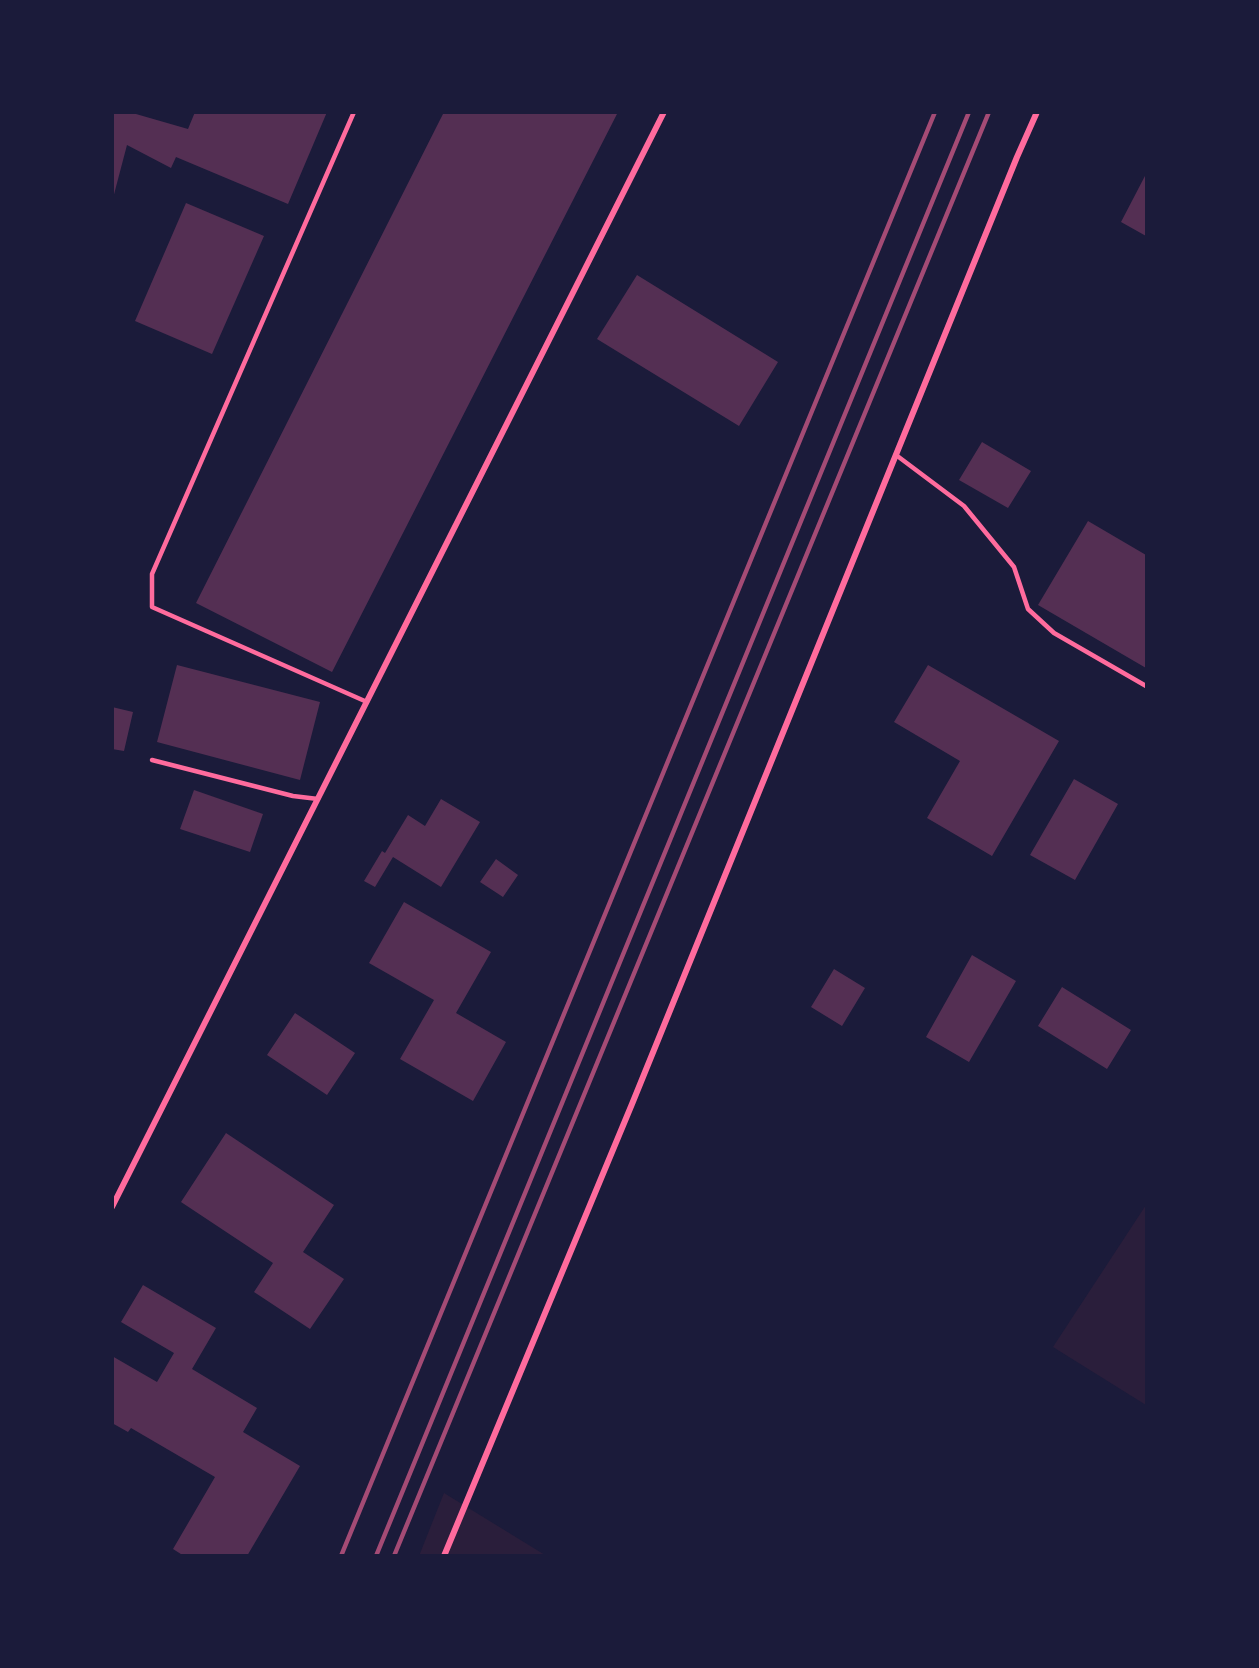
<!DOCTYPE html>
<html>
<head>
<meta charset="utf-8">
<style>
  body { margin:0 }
  #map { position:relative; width:1259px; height:1668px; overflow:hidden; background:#1b1b3a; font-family:"PT Sans",sans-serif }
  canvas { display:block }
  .frame { position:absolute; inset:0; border:114px solid #1b1b3a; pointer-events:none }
</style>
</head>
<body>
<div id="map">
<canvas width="1259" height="1668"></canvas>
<div class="frame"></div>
</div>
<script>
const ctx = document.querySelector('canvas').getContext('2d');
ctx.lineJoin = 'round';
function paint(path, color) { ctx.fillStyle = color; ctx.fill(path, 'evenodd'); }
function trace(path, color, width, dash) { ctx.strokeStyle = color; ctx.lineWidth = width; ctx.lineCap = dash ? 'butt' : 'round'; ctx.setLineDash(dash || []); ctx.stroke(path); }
const green = new Path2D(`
  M1146 1205V1405L1053 1347Z
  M444 1493 545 1555 419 1556Z`);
const building = new Path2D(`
  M112 112H129L188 129 195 112H327L288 204 176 157 171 168 127 145 112 202Z
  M444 112H618L332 672 196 603Z
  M1146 174V236L1121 222Z
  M186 203 264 236 212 354 135 321Z
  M637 275 778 362 739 426 597 339Z
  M982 442 1031 471 1008 508 959 480Z
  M1088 521 1146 555V668L1038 605Z
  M177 665 320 702 300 780 157 742Z
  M928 665 1059 741 992 856 927 818 960 761 894 722Z
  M112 707 133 712 124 751 112 749Z
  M1074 779 1118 804 1075 880 1030 855Z
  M194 790 263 814 250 852 180 829Z
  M441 799 480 822 441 887 393 857 375 887 364 881 382 851 385 853 408 815 425 826Z
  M496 859 518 875 503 897 480 882Z
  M404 902 491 952 456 1013 506 1042 473 1101 400 1059 434 1000 369 963Z
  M972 955 1016 981 969 1062 926 1037Z
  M834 969 865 988 842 1026 811 1007Z
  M1062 987 1131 1030 1107 1069 1038 1026Z
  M295 1013 355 1053 327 1095 267 1055Z
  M226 1133 334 1205 303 1252 344 1279 310 1329 254 1292 273 1263 181 1202Z
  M143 1285 216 1328 192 1369 257 1408 243 1432 300 1466 247 1556H184L173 1549 215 1477 131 1428 128 1432 112 1423V1356L157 1382 174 1353 121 1322Z`);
const service = new Path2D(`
  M354 112 152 574V607L367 702
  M896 455 964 506 1014 567 1028 609 1054 633 1146 686
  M152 760 293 796 318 799`);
const minor = new Path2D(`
  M112 1207 664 112
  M444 1556 632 1104 1017 157 1037 112`);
const rail = new Path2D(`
  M341 1556 935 112
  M376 1556 969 112
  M394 1556 989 112`);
paint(green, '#2a1e3b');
paint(building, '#542f53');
trace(service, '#ff6b9d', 4.5);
trace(minor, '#ff6b9d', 6);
trace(rail, '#a44b75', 4.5);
</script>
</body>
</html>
